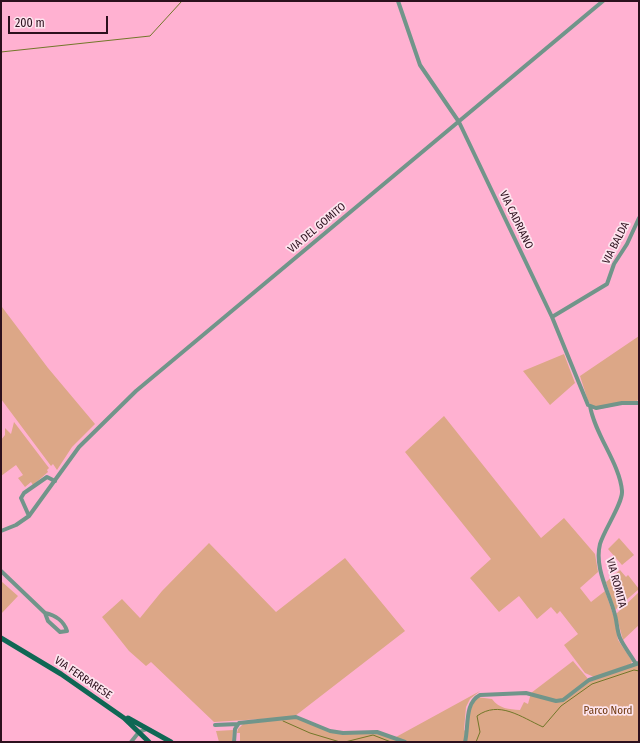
<!DOCTYPE html>
<html>
<head>
<meta charset="utf-8">
<style>
  body { margin:0 }
  #map { position:relative; width:640px; height:743px; overflow:hidden; background:#ffb1d1; font-family:"Fira Sans Condensed",sans-serif }
  canvas { display:block }
  .frame { position:absolute; inset:0; border:2px solid #2c101d; pointer-events:none }
  .scale { position:absolute; left:8px; top:16px; width:100px; height:18px; box-sizing:border-box; border:2px solid #2c101d; border-top:0; padding-left:5px; font-size:12px; line-height:14px; white-space:nowrap; color:#2c101d; -webkit-text-stroke:3px #fde4ee; paint-order:stroke }
</style>
</head>
<body>
<div id="map">
<canvas width="640" height="743"></canvas>
<div class="frame"></div>
<div class="scale">200 m</div>
</div>
<script>
const ctx = document.querySelector('canvas').getContext('2d');
ctx.lineJoin = 'round';
function paint(path, color) { ctx.fillStyle = color; ctx.fill(path, 'evenodd'); }
function trace(path, color, width, dash) { ctx.strokeStyle = color; ctx.lineWidth = width; ctx.lineCap = dash ? 'butt' : 'round'; ctx.setLineDash(dash || []); ctx.stroke(path); }
function label(font, color, halo, rows, align = 'center') {
  ctx.font = font + ' "Fira Sans Condensed",sans-serif'; ctx.lineWidth = 3.5; ctx.setLineDash([]); ctx.textBaseline = 'middle'; ctx.strokeStyle = halo; ctx.fillStyle = color; for (const [text, x, y, turn = 0] of rows) {
    ctx.save(); ctx.translate(x, y); ctx.rotate((+turn || 0) * Math.PI / 180); ctx.textAlign = isNaN(turn) ? turn : align; if (halo) ctx.strokeText(text, 0, 0); ctx.fillText(text, 0, 0); ctx.restore();
  }
}
const green = new Path2D(`
  M2 307 48 368 95 424 72 447 57 470 53 464 51 466 1 399Z
  M639 336V398L637 401 595 410 588 401 580 376Z
  M564 354 575 383 550 405 523 371Z
  M444 416 541 538 564 518 595 554 598 572 580 588 591 602 605 591 614 617 618 640 632 661 631 664 594 677 585 673 564 645 578 634 560 611 557 614 551 607 537 619 519 596 499 612 470 578 491 559 405 452Z
  M14 422 49 468 47 470 48 472 33 485 31 482 25 487 18 478 23 475 16 465 1 476V440L5 435V428L11 434Z
  M619 538 634 555 622 565 608 549Z
  M209 543 276 612 345 558 405 631 295 716 330 731 366 732 396 737 480 691 470 699 466 707 464 730 467 732 469 708 476 697 492 699C499 709 509 709 520 710L524 702 528 704 531 693 573 661 589 680 639 663V742H240V733H237L238 729 243 724 277 718 214 722 151 662 146 666 129 651 102 617 122 599 140 618 162 591Z
  M620 570 626 577 628 575 639 589 615 610 606 582Z
  M1 581 18 596 1 614Z
  M639 592V625L623 640 616 614Z
  M233 730 232 742H219L216 731Z`);
const stream = new Path2D(`
  M1 52 150 36 182 1
  M283 721 310 733 340 742
  M345 742 373 735 391 742
  M476 742 480 732 477 716C499 700 521 717 543 727L561 706 592 684 634 670 639 671`);
const minor = new Path2D(`
  M398 1 420 65 459 122 552 317 588 405 596 408 622 403H639
  M552 317 607 284 614 264 627 244 639 218
  M590 406C595 435 620 464 622 491 623 503 604 530 600 544 594 568 609 592 615 615 617 622 617 631 620 638 624 647 631 655 636 664
  M29 516 21 498 24 493 47 477 55 481
  M1 531 16 525 29 516 79 447 136 391 603 1
  M1 571 45 613 48 621 60 632 67 631C64 621 55 615 45 613
  M215 725 238 724
  M131 742 139 732 147 729
  M234 742 235 729 239 723 296 717 330 731 343 733 377 732 405 742
  M465 742C469 727 464 703 480 695L526 693 556 701 563 700 589 680 639 663`);
const major = new Path2D(`
  M1 638 61 674 124 718 149 742
  M128 718 171 742`);
const streetNames = [
  ["VIA CADRIANO",516,220,64],
  ["VIA DEL GOMITO",317,228,-40],
  ["VIA BALDA",616,243,-63],
  ["VIA ROMITA",616,583,75],
  ["VIA FERRARESE",83,678,34]
];
const parkNames = [
  ["Parco Nord",608,711]
];
paint(green, '#dca787');
trace(stream, '#727729', 1);
trace(minor, '#71958a', 4);
trace(major, '#0f6754', 5);
label('11px', '#2c101d', '#fde4ee', streetNames);
label('11px', '#6f380d', '#fde4ee', parkNames);
</script>
</body>
</html>
